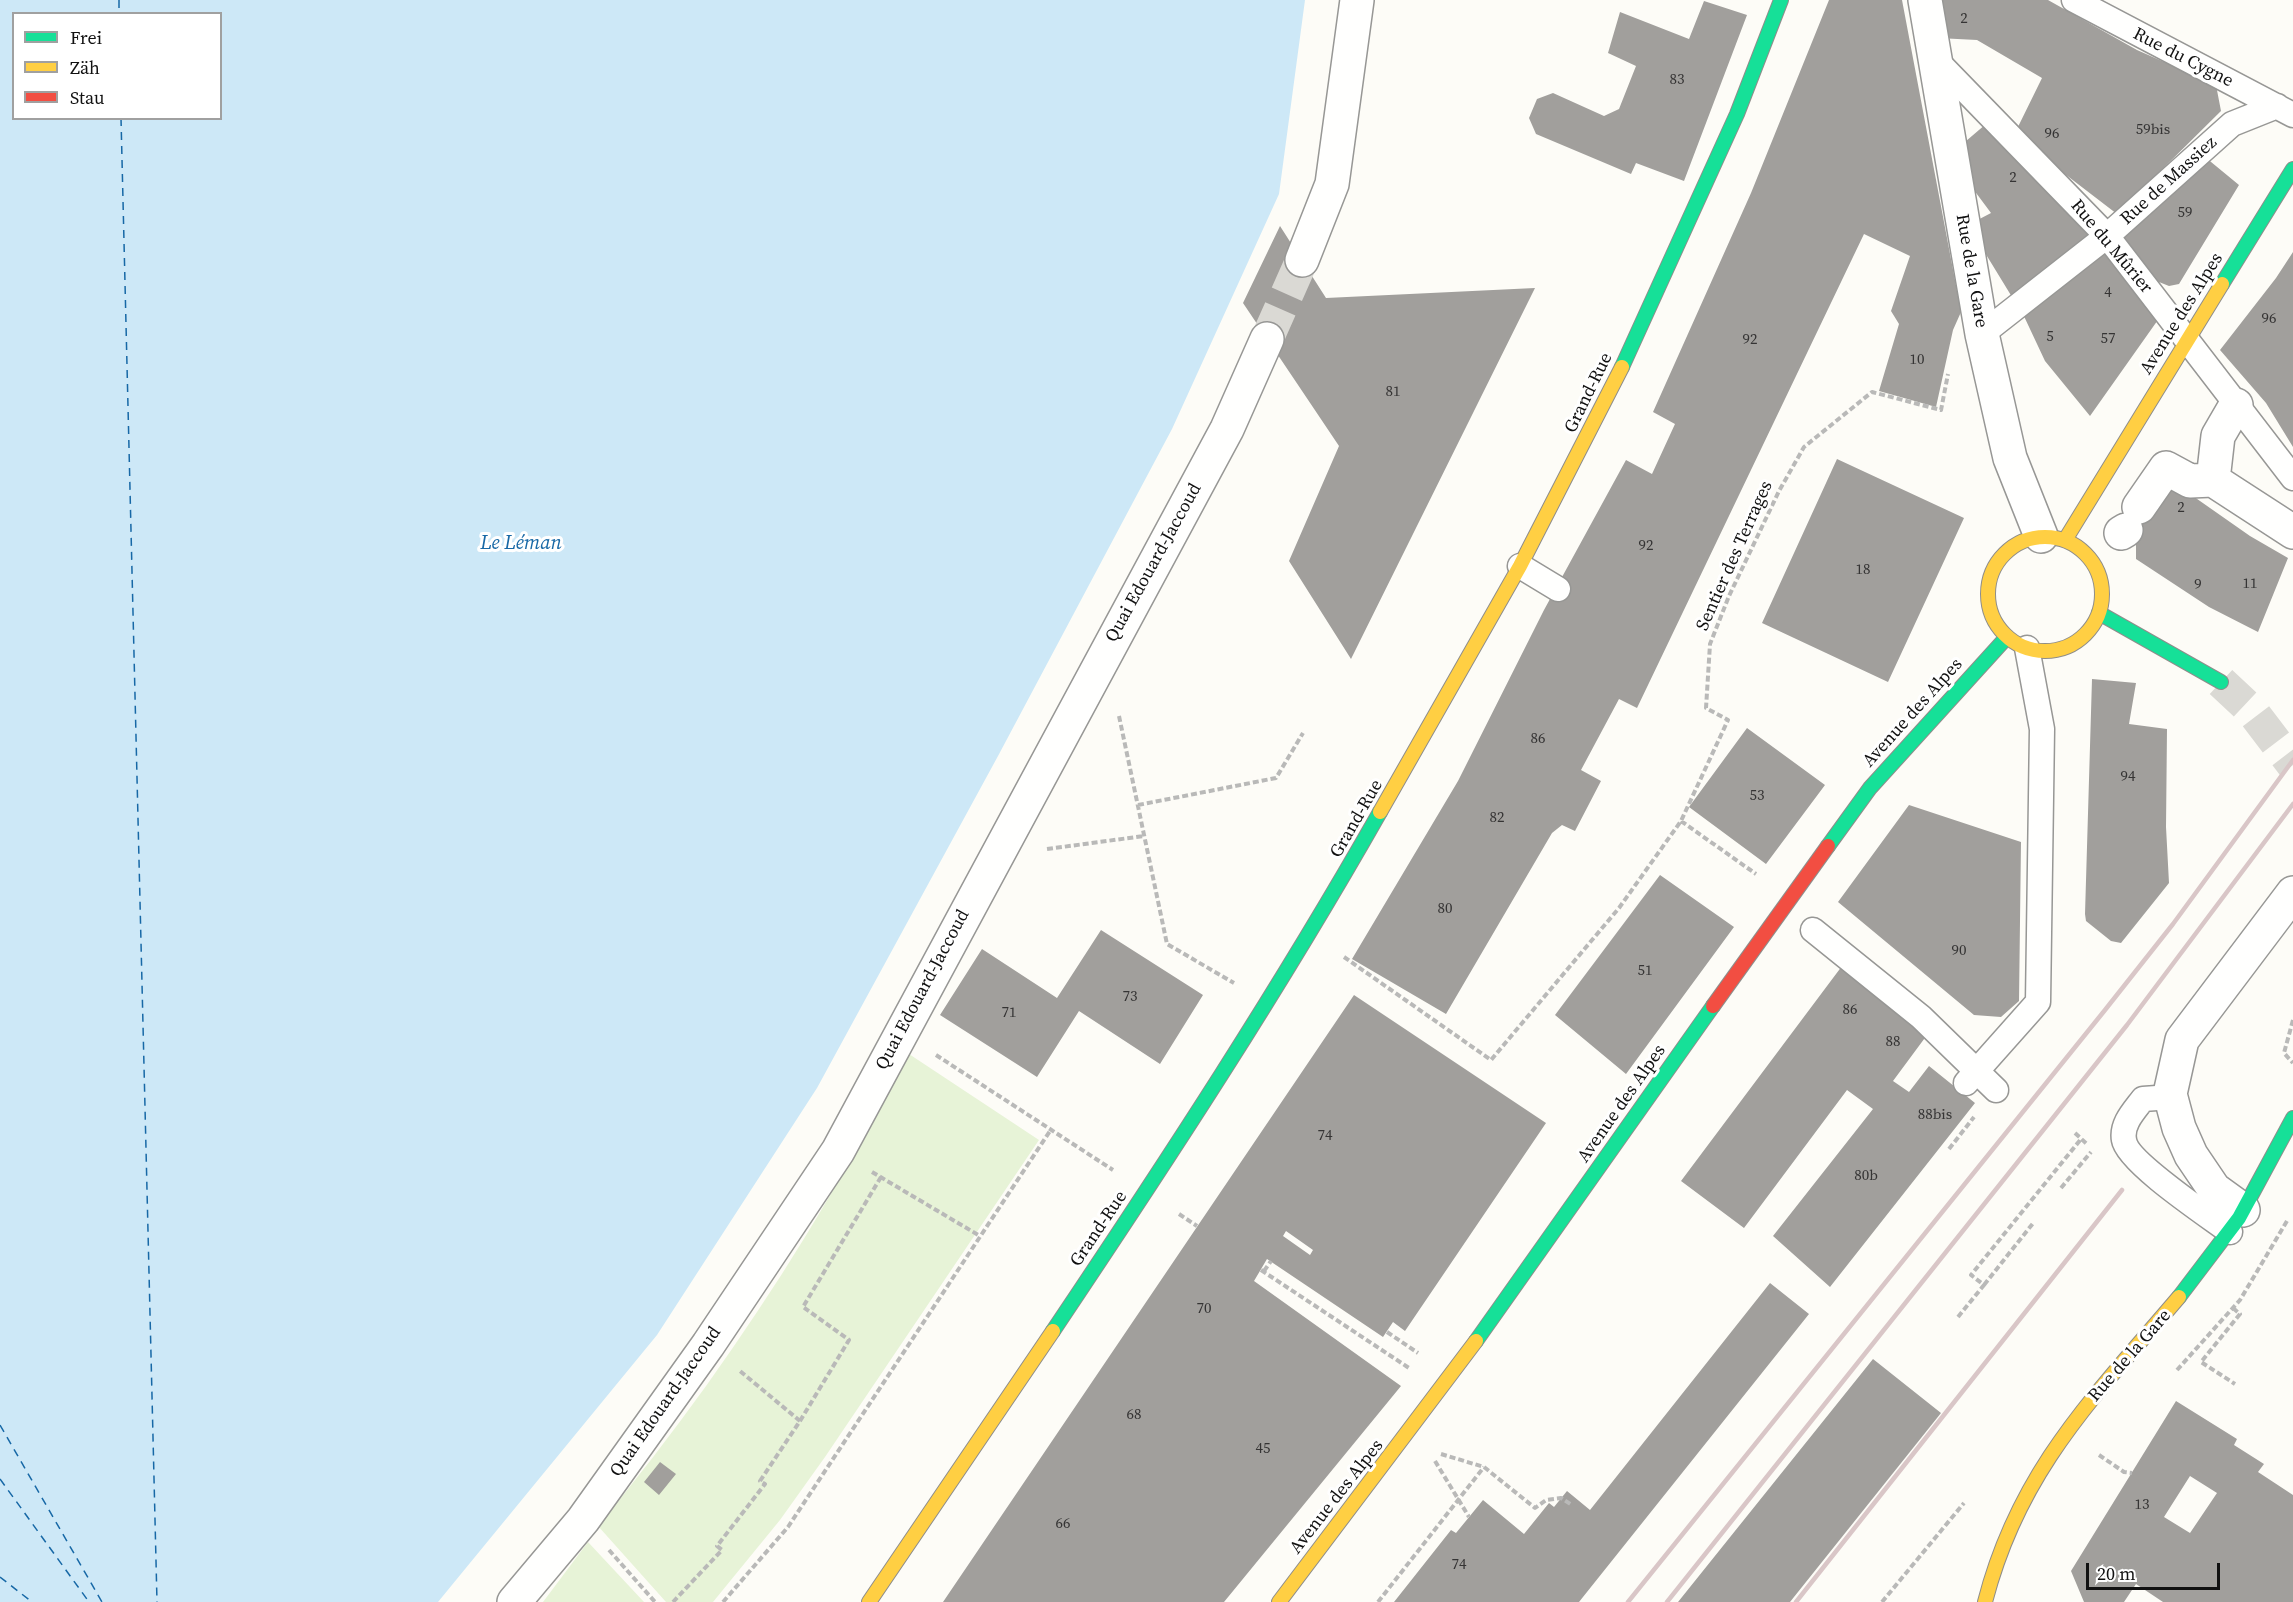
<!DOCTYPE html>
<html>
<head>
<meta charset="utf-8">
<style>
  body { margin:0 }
  #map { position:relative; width:2293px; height:1602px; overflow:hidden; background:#fdfcf7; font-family:"Source Serif 4",serif }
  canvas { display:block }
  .legend { position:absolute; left:12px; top:12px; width:210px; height:108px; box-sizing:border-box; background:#fff; border:2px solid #a0a0a0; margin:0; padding:8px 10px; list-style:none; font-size:18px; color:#111 }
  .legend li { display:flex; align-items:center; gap:12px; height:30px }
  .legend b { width:30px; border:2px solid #a0a0a0 }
  .scale { position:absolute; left:2086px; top:1563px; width:134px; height:27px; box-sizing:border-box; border:3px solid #111; border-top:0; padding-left:8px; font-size:18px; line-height:21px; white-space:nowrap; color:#111; -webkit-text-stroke:4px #fff; paint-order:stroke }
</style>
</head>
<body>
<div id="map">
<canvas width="2293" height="1602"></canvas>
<ul class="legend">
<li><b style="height:8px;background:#16e098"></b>Frei</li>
<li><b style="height:8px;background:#ffcf43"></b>Zäh</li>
<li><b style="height:8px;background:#f24e42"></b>Stau</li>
</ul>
<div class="scale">20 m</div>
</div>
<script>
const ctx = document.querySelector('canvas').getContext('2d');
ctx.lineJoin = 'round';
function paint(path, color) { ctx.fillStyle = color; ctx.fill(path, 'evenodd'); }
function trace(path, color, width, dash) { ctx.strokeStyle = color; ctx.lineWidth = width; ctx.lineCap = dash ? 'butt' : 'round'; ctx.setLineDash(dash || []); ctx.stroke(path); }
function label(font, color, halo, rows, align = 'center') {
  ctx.font = font + ' "Source Serif 4",serif'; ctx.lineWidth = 6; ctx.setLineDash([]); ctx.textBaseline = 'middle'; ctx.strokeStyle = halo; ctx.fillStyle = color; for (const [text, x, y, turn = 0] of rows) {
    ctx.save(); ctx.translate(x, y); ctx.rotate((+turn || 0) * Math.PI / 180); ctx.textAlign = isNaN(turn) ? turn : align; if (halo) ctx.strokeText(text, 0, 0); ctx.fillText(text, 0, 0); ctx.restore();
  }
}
const green = new Path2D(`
  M909 1054 1039 1140 825 1457 780 1520 713 1602H666L598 1526C674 1434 743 1338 805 1237 842 1177 875 1115 909 1054Z
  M588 1542 644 1602H543Z`);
const water = new Path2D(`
  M0 0H1305L1279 194 1172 429 998 756 817 1088 657 1335 438 1602H0ZM14 14H220V118H14Z`);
const ferry = new Path2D(`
  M119 0V14
  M121 118 157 1602
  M0 1425 102 1602
  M0 1479 89 1602
  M0 1577 32 1602`);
const building = new Path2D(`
  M1829 0H1902L1961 312 1953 330 1936 407 1879 391 1899 324 1891 311 1910 256 1864 234 1637 708 1619 699 1581 770 1601 781 1575 831 1562 825 1552 833 1446 1014 1352 959 1458 781 1544 610 1626 460 1652 474 1675 424 1653 412 1751 193Z
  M1938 0H2048L2137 50 2216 85 2221 111 2117 214 2014 135 2042 78 1977 40 1938 38Z
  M1704 1 1747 15 1684 181 1636 163 1631 174 1536 134 1529 118 1537 99 1553 93 1604 116 1619 109 1636 66 1608 53 1620 12 1689 39Z
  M1986 124 2098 234 2012 297 1968 225 1991 213 1959 170 1952 153Z
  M2205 157 2239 185 2179 284 2169 286 2159 282 2120 241Z
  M1280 226 1326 298 1535 288 1351 659 1289 561 1339 446 1243 303Z
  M2293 252V447L2266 403 2220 350 2276 278Z
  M2105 253 2160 317 2090 416 2045 361 2022 312Z
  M1837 459 1964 518 1888 682 1762 623Z
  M2170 480 2250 536 2288 558 2258 632 2209 607 2136 559V535Z
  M2092 679 2136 683 2129 724 2167 729 2166 827 2169 883 2121 943 2111 941 2086 921 2085 914Z
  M1747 728 1825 785 1766 864 1689 807Z
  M1909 805 2021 842 2019 1001 2001 1017 1974 1015 1838 902Z
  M1660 875 1734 927 1626 1074 1555 1015Z
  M1101 930 1203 995 1160 1064 1079 1011 1037 1077 940 1015 982 949 1057 998Z
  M1842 966 1930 1031 1893 1081 1909 1092 1929 1066 1975 1103 1830 1287 1773 1236 1873 1109 1847 1090 1744 1228 1681 1181Z
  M1354 995 1546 1123 1405 1331 1393 1322 1383 1337 1267 1259 1254 1281 1401 1386 1224 1602H943ZM1286 1231 1313 1250 1310 1255 1283 1236Z
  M1770 1283 1809 1314 1579 1602H1394L1451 1530 1456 1533 1483 1500 1524 1534 1549 1503 1554 1507 1567 1491 1590 1510Z
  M1873 1359 1941 1413 1790 1602H1678Z
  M2176 1401 2237 1439 2234 1445 2264 1464 2258 1472 2293 1495V1602H2163L2136 1584 2124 1602H2084L2071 1571ZM2190 1476 2217 1493 2190 1533 2164 1517Z
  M660 1462 676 1474 659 1495 644 1482Z`);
const streetTunnel = new Path2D(`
  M1267 339 1302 260`);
const secondaryTunnel = new Path2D(`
  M2221 682 2252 711 2293 765`);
const path = new Path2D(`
  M1119 716 1167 944 1234 983
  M1138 805 1276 778 1303 733
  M1681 821 1756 874
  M1047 849 1144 836
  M1344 957 1491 1060 1619 908 1681 821 1728 720 1706 708 1710 644 1729 596 1779 491 1804 447 1872 392 1941 410 1948 374
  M2293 1020 2284 1053 2293 1063
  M936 1055 1113 1170
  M2075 1133 2088 1145
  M1949 1149 1974 1117
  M872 1172 980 1236
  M2061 1188 2091 1152
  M1179 1214 1197 1226
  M1261 1270 1409 1368
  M1264 1271 1271 1261
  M1984 1285 2034 1222
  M2233 1308 2240 1314 2201 1362 2235 1384
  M1958 1317 1984 1285 1971 1275 2081 1139
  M1387 1332 1418 1353
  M2177 1370 2240 1300 2287 1221
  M800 1421 849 1340 803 1307 881 1177
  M1441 1454 1484 1467 1535 1508 1546 1500 1561 1498 1572 1505
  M2099 1455 2124 1472 2132 1473
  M1435 1461 1469 1517
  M609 1550 655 1602
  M673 1602 722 1550 717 1546 765 1484 760 1481 800 1421 740 1371
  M723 1602 788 1527 1052 1128
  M1378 1602 1484 1467
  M1882 1602 1964 1503`);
const lane = new Path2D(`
  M2074 0 2293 115
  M1935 59 2107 236 2293 478
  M1982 334 2107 236 2232 124 2277 106
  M1520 566 1558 589
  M1813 930 1921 1017 1996 1090
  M1966 1083 2038 1002 2042 729 2027 648
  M2171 1097 2143 1099C2134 1111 2121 1124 2124 1140 2127 1162 2210 1217 2230 1232`);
const street = new Path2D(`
  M1925 0 1982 334 2010 458 2041 536
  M1302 260 1332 184 1357 0
  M2236 405 2218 436 2213 480 2293 532
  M2139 507 2166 468 2190 481 2213 480
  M2121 533 2126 530
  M2243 1210 2214 1189 2191 1155 2179 1128 2170 1094 2182 1040 2293 893
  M514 1602 583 1520 708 1345 838 1151 1227 429 1267 339`);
const fast = new Path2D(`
  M2222 284 2293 169
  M1622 367 1737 114 1781 0
  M2099 613 2221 682
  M1828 846 1870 788 2007 637
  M2179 1297 2239 1218 2293 1118
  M1053 1331C1167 1161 1279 990 1380 812
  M1476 1341 1713 1006`);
const slow = new Path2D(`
  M1988 594a57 57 0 1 1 114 0a57 57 0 1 1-114 0Z
  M2065 540 2222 284
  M1380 812 1520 566 1622 367
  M869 1602 1053 1331
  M1279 1602 1476 1341
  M1985 1602C2019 1470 2094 1397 2179 1297`);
const jam = new Path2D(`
  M1713 1006 1828 846`);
const rail = new Path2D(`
  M1628 1602 2105 1010 2173 924 2293 760
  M1667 1602 2127 1025 2293 804
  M1796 1602 2122 1190`);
const numberNames = [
  ["2",1964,19],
  ["83",1677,80],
  ["59bis",2153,130],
  ["96",2052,134],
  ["2",2013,178],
  ["59",2185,213],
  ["4",2108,293],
  ["96",2269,319],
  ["5",2050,337],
  ["57",2108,339],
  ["92",1750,340],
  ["10",1917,360],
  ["81",1393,392],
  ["2",2181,508],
  ["92",1646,546],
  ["18",1863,570],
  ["11",2250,584],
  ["9",2198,585],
  ["86",1538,739],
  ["94",2128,777],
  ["53",1757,796],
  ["82",1497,818],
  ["80",1445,909],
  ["90",1959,951],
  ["51",1645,971],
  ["73",1130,997],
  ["86",1850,1010],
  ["71",1009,1013],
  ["88",1893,1042],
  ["88bis",1935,1115],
  ["74",1325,1136],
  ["80b",1866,1176],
  ["70",1204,1309],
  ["68",1134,1415],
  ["45",1263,1449],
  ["13",2142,1505],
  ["66",1063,1524],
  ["74",1459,1565]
];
const streetNames = [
  ["Rue du Cygne",2183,58,27],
  ["Rue de Massiez",2169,181,-42],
  ["Rue du Mûrier",2111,247,50],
  ["Rue de la Gare",1971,271,80],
  ["Avenue des Alpes",2182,314,-58],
  ["Grand-Rue",1589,393,-64],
  ["Sentier des Terrages",1735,556,-66],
  ["Quai Edouard-Jaccoud",1154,563,-61],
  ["Avenue des Alpes",1913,713,-48],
  ["Grand-Rue",1357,819,-60],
  ["Quai Edouard-Jaccoud",923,990,-62],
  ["Avenue des Alpes",1622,1104,-55],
  ["Grand-Rue",1099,1229,-56],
  ["Rue de la Gare",2130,1356,-49],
  ["Quai Edouard-Jaccoud",666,1402,-55],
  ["Avenue des Alpes",1337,1497,-52]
];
const waterNames = [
  ["Le Léman",521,544]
];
paint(green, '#e7f3d7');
paint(water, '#cde8f7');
trace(ferry, '#1768a6', 1.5, [8, 6]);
paint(building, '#a19f9c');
trace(streetTunnel, '#dad9d4', 33, [33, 16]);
trace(secondaryTunnel, '#dad9d4', 33, [33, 16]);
trace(lane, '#979795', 27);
trace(street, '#979795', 36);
trace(fast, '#8e8d8b', 16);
trace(slow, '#8e8d8b', 16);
trace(jam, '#8e8d8b', 16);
trace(path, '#b9b9b8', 4, [6, 3]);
trace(lane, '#fffffe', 24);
trace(street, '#fffffe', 33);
trace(fast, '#16e098', 14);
trace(slow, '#ffcf43', 14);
trace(jam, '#f24e42', 14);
trace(rail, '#d9c6c7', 4.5);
label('15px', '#353434', null, numberNames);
label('18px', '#111', '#fff', streetNames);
label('italic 20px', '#1768a6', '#fff', waterNames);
</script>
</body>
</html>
